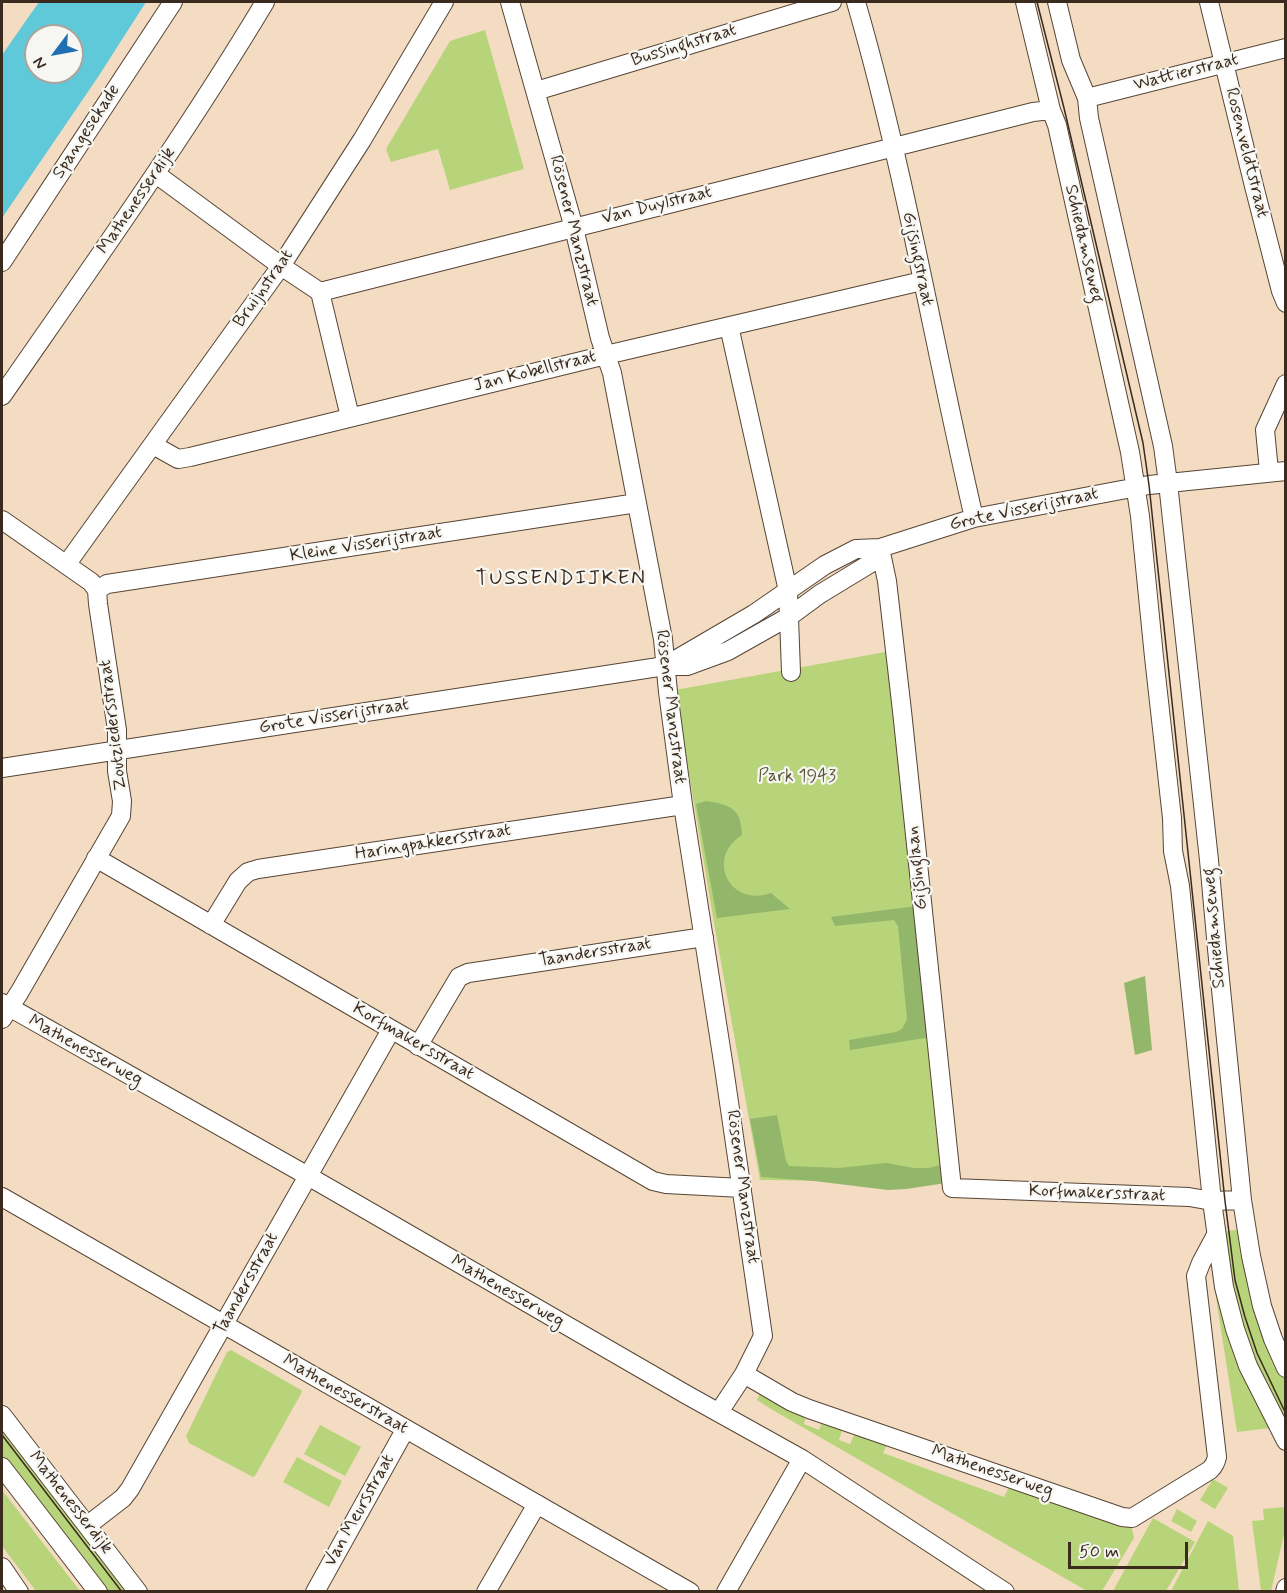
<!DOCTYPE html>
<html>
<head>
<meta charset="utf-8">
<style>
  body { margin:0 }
  #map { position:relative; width:1287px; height:1593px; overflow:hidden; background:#f3dcc1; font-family:Mynerve,sans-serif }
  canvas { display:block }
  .frame { position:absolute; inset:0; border:3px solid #3b2a1e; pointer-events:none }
  .north { position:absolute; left:24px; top:24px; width:60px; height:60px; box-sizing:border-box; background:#f6f6f2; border:2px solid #aba49d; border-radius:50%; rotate:238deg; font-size:16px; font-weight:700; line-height:24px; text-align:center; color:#3b2a1e }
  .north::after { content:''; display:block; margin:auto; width:21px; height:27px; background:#1f6fb2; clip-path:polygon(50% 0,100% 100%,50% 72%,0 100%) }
  .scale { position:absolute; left:1068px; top:1542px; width:120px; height:27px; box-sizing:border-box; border:3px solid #3b2a1e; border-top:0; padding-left:8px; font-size:18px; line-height:21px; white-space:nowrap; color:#3b2a1e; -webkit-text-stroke:4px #f6f6f2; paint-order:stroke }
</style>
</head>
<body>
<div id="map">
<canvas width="1287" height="1593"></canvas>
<div class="frame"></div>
<div class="north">N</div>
<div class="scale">50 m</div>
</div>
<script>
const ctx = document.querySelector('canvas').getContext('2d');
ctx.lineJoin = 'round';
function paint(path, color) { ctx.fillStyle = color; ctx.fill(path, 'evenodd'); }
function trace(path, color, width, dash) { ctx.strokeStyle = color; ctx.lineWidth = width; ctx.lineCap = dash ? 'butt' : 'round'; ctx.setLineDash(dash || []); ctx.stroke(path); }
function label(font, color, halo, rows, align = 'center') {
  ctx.font = font + ' Mynerve,sans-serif'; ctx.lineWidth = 4.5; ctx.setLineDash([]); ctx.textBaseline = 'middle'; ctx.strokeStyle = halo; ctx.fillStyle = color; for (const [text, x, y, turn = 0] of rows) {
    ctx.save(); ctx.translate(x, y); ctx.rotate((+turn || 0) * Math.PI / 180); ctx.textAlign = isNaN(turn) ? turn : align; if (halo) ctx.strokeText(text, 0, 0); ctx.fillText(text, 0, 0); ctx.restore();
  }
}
const green = new Path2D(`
  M485 30 524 169 450 190 438 149 391 162 386 149 450 41Z
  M891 651 949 1182 760 1180 714 923 675 690Z
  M1243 1229 1280 1370 1285 1381V1427L1245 1342 1220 1232Z
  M1210 1259 1214 1261 1270 1428 1237 1432Z
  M231 1350 301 1390 302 1392 255 1476 253 1477 189 1443 186 1436 227 1352Z
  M761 1391 806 1413 804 1424 819 1430 823 1419 843 1427 839 1440 850 1444 856 1430 888 1442 883 1453 1004 1497 1010 1485 1131 1524 1134 1538 1102 1591H1087L771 1409 757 1400Z
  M2 1424 131 1591H104L2 1459Z
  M320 1425 361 1447 345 1476 304 1454Z
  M297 1457 342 1481 329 1507 283 1482Z
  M1213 1479 1228 1488 1215 1509 1200 1500Z
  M2 1490 80 1591H36L2 1546Z
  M1285 1507V1530L1271 1591H1261L1252 1521 1264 1520 1263 1509Z
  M1177 1509 1197 1521 1191 1532 1171 1521Z
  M1153 1518 1195 1542 1166 1591H1113Z
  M1208 1521 1233 1536 1239 1591H1171Z`);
const forest = new Path2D(`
  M706 801C731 805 741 808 742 835 705 858 730 908 771 893L790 909 717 918 696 804Z
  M917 906 931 1037 850 1050 849 1040 896 1032 902 1029 907 1019 898 926 894 920 835 926 831 917Z
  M1145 976 1152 1050 1135 1055 1124 983Z
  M777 1115 786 1161 789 1166 839 1168 886 1163 914 1168H928L944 1164 946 1183 906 1189 888 1190 814 1181 761 1177 750 1119Z`);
const water = new Path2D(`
  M39 2H146L98 77 2 218V55ZM36 36H72V72H36Z`);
const minor = new Path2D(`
  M510 2 574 228 600 338 612 373 663 639 668 692 683 805 724 1068 763 1336 744 1374 719 1412
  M856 2C905 171 934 346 974 518
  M1025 2 1051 110 1057 125 1130 452 1140 516 1154 657 1172 818 1173 851 1180 886 1212 1201 1224 1287 1235 1329 1248 1366 1286 1441
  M1057 2 1071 60 1087 98 1089 118 1163 446 1168 483 1209 860 1217 949 1242 1200 1251 1256 1262 1306 1273 1339 1286 1368
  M1209 2 1254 186 1281 291 1286 303
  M536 91 832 2
  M1087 98 1286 48
  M156 174 281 266 320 292 1033 112 1051 110
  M2 262 173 2
  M320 292 350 417
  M729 326 788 591 791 672
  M2 396C92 266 184 137 265 2
  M153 445 178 459 190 457 606 355 922 281
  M1269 471 1265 430 1286 384
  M2 520 91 582 97 590 98 604 117 730V771L122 801 121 816 19 993 2 1019
  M880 548 887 581 902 711 952 1188 1189 1197 1212 1201 1242 1200
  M880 548 871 563 820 594 790 616 728 651 687 666H665L754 614 825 565 856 549 880 548 974 518 1116 491 1149 485 1286 471
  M66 565 281 266 362 140 444 2
  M97 590 107 584 637 503
  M2 768 665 666
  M96 858 653 1181 666 1184 742 1188
  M211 925 238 881 248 872 258 869 683 805
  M2 1003 308 1176 687 1395 802 1459 1005 1592
  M418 1046 459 977 468 973 704 937
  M2 1197 690 1592
  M744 1374 792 1402 809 1409 1122 1517 1132 1518 1210 1470C1214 1466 1216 1462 1217 1457L1196 1276 1201 1263 1216 1235
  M2 1415 138 1592
  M2 1467 98 1592
  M88 1525 123 1498 130 1489 391 1030
  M2 1567 19 1592
  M315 1592 405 1430
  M486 1592 537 1504
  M726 1592 802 1459
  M1285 1592 1286 1588`);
const tram = new Path2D(`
  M1037 2 1064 108 1143 443 1149 485 1225 1201 1235 1280 1245 1317 1257 1353 1286 1414
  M2 1435 122 1592`);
const streetNames = [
  ["Bussinghstraat",684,46,-17],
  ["Wattierstraat",1186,73,-14],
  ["Spangesekade",87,132,-57],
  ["Rosenveldtstraat",1246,153,76],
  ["Mathenesserdijk",137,201,-56],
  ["Van Duylstraat",657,206,-14],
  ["Rösener Manzstraat",573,231,76],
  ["Schiedamseweg",1083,244,77],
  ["Gijsingstraat",917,259,78],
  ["Bruijnstraat",264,289,-55],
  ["Jan Kobellstraat",535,372,-14],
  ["Grote Visserijstraat",1024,510,-12],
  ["Kleine Visserijstraat",366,545,-9],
  ["Rösener Manzstraat",670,707,83],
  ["Grote Visserijstraat",334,717,-9],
  ["Zoutziedersstraat",114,725,-97],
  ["Haringpakkersstraat",433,843,-9],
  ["Gijsinglaan",918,868,-96],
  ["Schiedamseweg",1215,928,-95],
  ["Taandersstraat",595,953,-9],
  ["Korfmakersstraat",413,1042,30],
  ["Mathenesserweg",85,1051,29],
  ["Rösener Manzstraat",742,1187,82],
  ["Korfmakersstraat",1097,1194,2],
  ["Taandersstraat",247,1284,-61],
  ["Mathenesserweg",507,1292,30],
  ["Mathenesserstraat",345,1395,30],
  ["Mathenesserweg",992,1472,19],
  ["Mathenesserdijk",70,1503,52],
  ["Van Meursstraat",360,1511,-61]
];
const parkNames = [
  ["Park 1943",797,777]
];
const quarterNames = [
  ["TUSSENDIJKEN",561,580]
];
paint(green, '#b8d47a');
paint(forest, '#92b66a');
paint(water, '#5fc9d9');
trace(minor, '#574536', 20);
trace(minor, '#fff', 18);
trace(tram, '#3b2a1e', 1.5);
label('18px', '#3b2a1e', '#f6f6f2', streetNames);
label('18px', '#5a5435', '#f6f6f2', parkNames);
ctx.letterSpacing = '1.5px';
label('21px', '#3b2a1e', '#f6f6f2', quarterNames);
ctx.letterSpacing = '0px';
</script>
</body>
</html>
